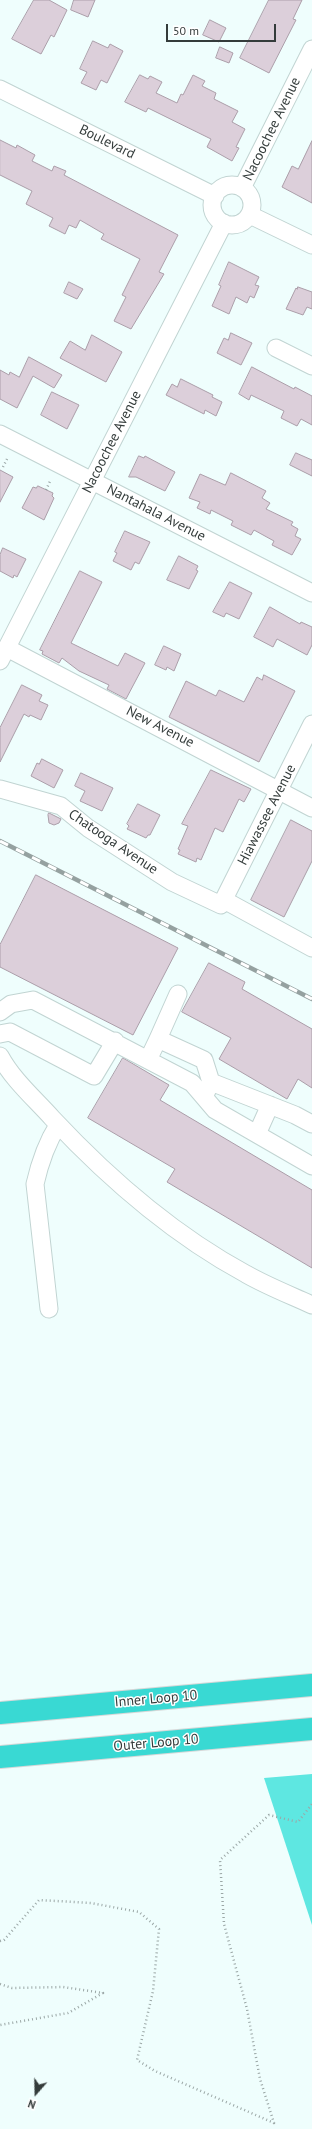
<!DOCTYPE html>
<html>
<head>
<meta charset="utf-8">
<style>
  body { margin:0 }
  #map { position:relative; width:312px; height:2129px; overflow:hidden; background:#effefd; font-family:"PT Sans",sans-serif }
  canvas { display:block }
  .north { position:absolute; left:16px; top:2073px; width:40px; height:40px; -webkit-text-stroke:3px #fff; paint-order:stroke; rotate:200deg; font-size:11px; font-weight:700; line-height:16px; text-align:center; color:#343c3b }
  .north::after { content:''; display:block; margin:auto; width:14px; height:18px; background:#343c3b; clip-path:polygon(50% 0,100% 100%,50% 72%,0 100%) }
  .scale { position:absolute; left:166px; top:24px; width:110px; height:18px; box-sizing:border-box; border:2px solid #343c3b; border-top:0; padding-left:5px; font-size:12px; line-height:14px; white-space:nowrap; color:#343c3b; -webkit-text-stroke:3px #fff; paint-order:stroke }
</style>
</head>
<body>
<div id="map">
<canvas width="312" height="2129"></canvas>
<div class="north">N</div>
<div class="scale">50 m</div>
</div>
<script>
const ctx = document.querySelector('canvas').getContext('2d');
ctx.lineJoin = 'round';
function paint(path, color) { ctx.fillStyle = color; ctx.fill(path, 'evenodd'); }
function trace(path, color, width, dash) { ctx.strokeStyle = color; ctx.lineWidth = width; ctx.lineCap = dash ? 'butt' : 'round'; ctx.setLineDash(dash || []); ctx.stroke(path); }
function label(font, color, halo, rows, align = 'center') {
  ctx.font = font + ' "PT Sans",sans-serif'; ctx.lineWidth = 3; ctx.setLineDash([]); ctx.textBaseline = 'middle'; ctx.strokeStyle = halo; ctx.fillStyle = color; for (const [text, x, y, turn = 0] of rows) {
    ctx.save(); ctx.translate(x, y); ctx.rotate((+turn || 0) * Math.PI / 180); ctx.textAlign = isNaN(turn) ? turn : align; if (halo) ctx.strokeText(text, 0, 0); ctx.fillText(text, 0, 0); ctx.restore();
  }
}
const green = new Path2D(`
  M312 1774V1925L264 1778Z`);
const building = new Path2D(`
  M34 0H49L67 10 54 37 51 35 41 54 12 39Z
  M74 0H95L88 17 71 10Z
  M269 0H302L293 19 296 20 269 73 240 58Z
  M210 20 226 28 219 42 203 35Z
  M93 41 108 48 110 44 123 51 107 83 101 80 96 90 81 83 87 72 80 69Z
  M220 47 233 53 229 63 216 58Z
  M140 75 148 79 150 76 162 82 156 93 177 103 181 94 183 95 193 75 205 81 202 86 216 93 214 99 238 111 232 122 245 129 236 147 239 148 232 161 207 147 211 139 148 108 146 112 125 102Z
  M0 140 16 148 17 145 35 155 32 161 52 171 54 166 66 171 64 175 178 235 159 272 164 274 131 329 114 321 126 297 122 295 140 259 101 239 104 234 80 220 76 228 69 225 65 234 49 226 53 218 26 204 32 191 0 175Z
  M312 141V203L282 187 292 166 298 169Z
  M229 262 259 277 255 285 259 286 254 298 250 296 247 303 236 297 229 314 212 306 221 286 219 285Z
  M69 282 83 289 77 299 64 293Z
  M298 287 312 292V309L307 307 303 315 286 309 296 288 297 289Z
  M231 333 252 343 241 365 217 353 224 338 228 340Z
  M92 335 122 352 106 382 60 358 70 341 85 350Z
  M29 357 62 375 54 388 33 376 17 408 0 399V370L9 375 10 372 19 377Z
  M252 367 294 389 295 387 312 396V425L301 419 297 426 281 418 284 411 251 395 249 400 239 394Z
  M181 379 213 395 212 397 222 402 216 416 205 410 204 414 166 395 172 384 177 387Z
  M52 392 79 405 67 429 41 415Z
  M296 453 312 460V476L290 465Z
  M139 456 144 458 145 456 175 472 165 491 136 477H129Z
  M0 470 13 477 0 502Z
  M231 473 266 491 262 498 270 503 266 509 293 522 291 525 298 529 295 536 301 539 292 555 272 545 274 541 254 530 251 535 231 525 233 521 211 510 210 514 197 508 200 502 189 498 200 474 225 485Z
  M38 486 53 493 52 496 54 498 44 520 22 508 33 487 36 488Z
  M125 531 150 542 139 564 135 562 131 570 113 561 117 553 115 552Z
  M3 548 26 559 17 577 14 575 13 578 0 571V555Z
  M179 556 198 566 196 570 198 571 189 589 167 580Z
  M80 571 102 582 71 643 118 666 125 653 145 663 126 699 107 689 109 685 79 671 62 658 59 663 42 654 43 651 40 650Z
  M230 582 252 593 239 619 226 613 224 617 213 612Z
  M270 607 300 624 301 622 312 627V645L307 655 277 639 273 647 254 637Z
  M164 646 181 654 174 671 167 667 166 670 155 665Z
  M264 675 295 691 259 762 169 717 186 681 216 696 219 690 244 702 257 677 262 680Z
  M22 685 42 695 39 701 48 705 41 720 30 715 29 717 24 714 0 762V728Z
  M42 759 63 770 54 788 31 776 37 763 39 764Z
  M211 770 251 789 244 802 239 799 223 832 215 828 201 860 197 858 196 862 178 854 180 850 178 849 188 826 182 824Z
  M81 773 113 788 102 811 80 801 85 791 75 786Z
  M138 804 160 815 150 835H148L146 838 127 829 129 826 127 824Z
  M49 813 61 819 59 823 54 825 49 823 48 815Z
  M291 820 312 831V861L284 917 251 900Z
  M36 875 178 948 133 1035 0 967V945Z
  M209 963 245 982 242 989 312 1029V1088L298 1079 287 1099 219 1059 231 1038 182 1012Z
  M123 1058 169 1085 160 1100 312 1190V1268L167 1182 175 1169 88 1118Z`);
const path = new Path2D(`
  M3 467 8 457
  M46 490 51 479
  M0 1941 4 1940 39 1900 91 1903 139 1912 159 1929 153 1991 137 2060 155 2071 274 2123 260 2079 247 2009 224 1924 220 1860 269 1815 298 1822 312 1804
  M0 1984 12 1988 63 1987 103 1993 68 2013 0 2025`);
const minor = new Path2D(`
  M0 89 215 196
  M212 205a20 20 0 1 1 40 0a20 20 0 1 1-40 0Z
  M242 188 312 49
  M250 215 312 245
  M276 348 312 366
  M0 434 312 593
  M7 648 312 808
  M0 661 224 223
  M0 789 61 806 88 828 172 882 221 905 312 724
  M224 900 312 948
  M0 1012 11 1004 33 1000 192 1083 215 1110 312 1166
  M0 1034 10 1032 94 1076 115 1041
  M158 1039 178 994
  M0 1056C13 1080 34 1098 52 1118 109 1179 172 1234 246 1274 267 1286 290 1295 312 1305
  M148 1060 158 1039 204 1060 211 1082
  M204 1097 211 1082 295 1115 312 1124
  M257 1134 270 1105
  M49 1309 35 1184C40 1162 46 1144 58 1125`);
const highway = new Path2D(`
  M0 1713 312 1685
  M0 1757 312 1729`);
const rail = new Path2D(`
  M0 841 312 999`);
const streetNames = [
  ["Nacoochee Avenue",272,129,-64],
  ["Boulevard",107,142,26],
  ["Nacoochee Avenue",112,442,-63],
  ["Nantahala Avenue",156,513,27],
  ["New Avenue",160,727,27],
  ["Hiawassee Avenue",267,815,-63],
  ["Chatooga Avenue",113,842,34],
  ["Inner Loop 10",156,1699,-5],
  ["Outer Loop 10",156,1743,-5]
];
paint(green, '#5ee7e1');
paint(building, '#dccfda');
trace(building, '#ab9ea9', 1);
trace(minor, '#c1d4d2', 19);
trace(highway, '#d6d8d8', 24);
trace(path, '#9ba7a6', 2.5, [1, 3]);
trace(minor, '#fff', 17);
trace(highway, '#39d9d3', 22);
trace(rail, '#95a1a0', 4.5);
trace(rail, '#fff', 3, [9]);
label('14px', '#343c3b', '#fff', streetNames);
</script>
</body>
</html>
